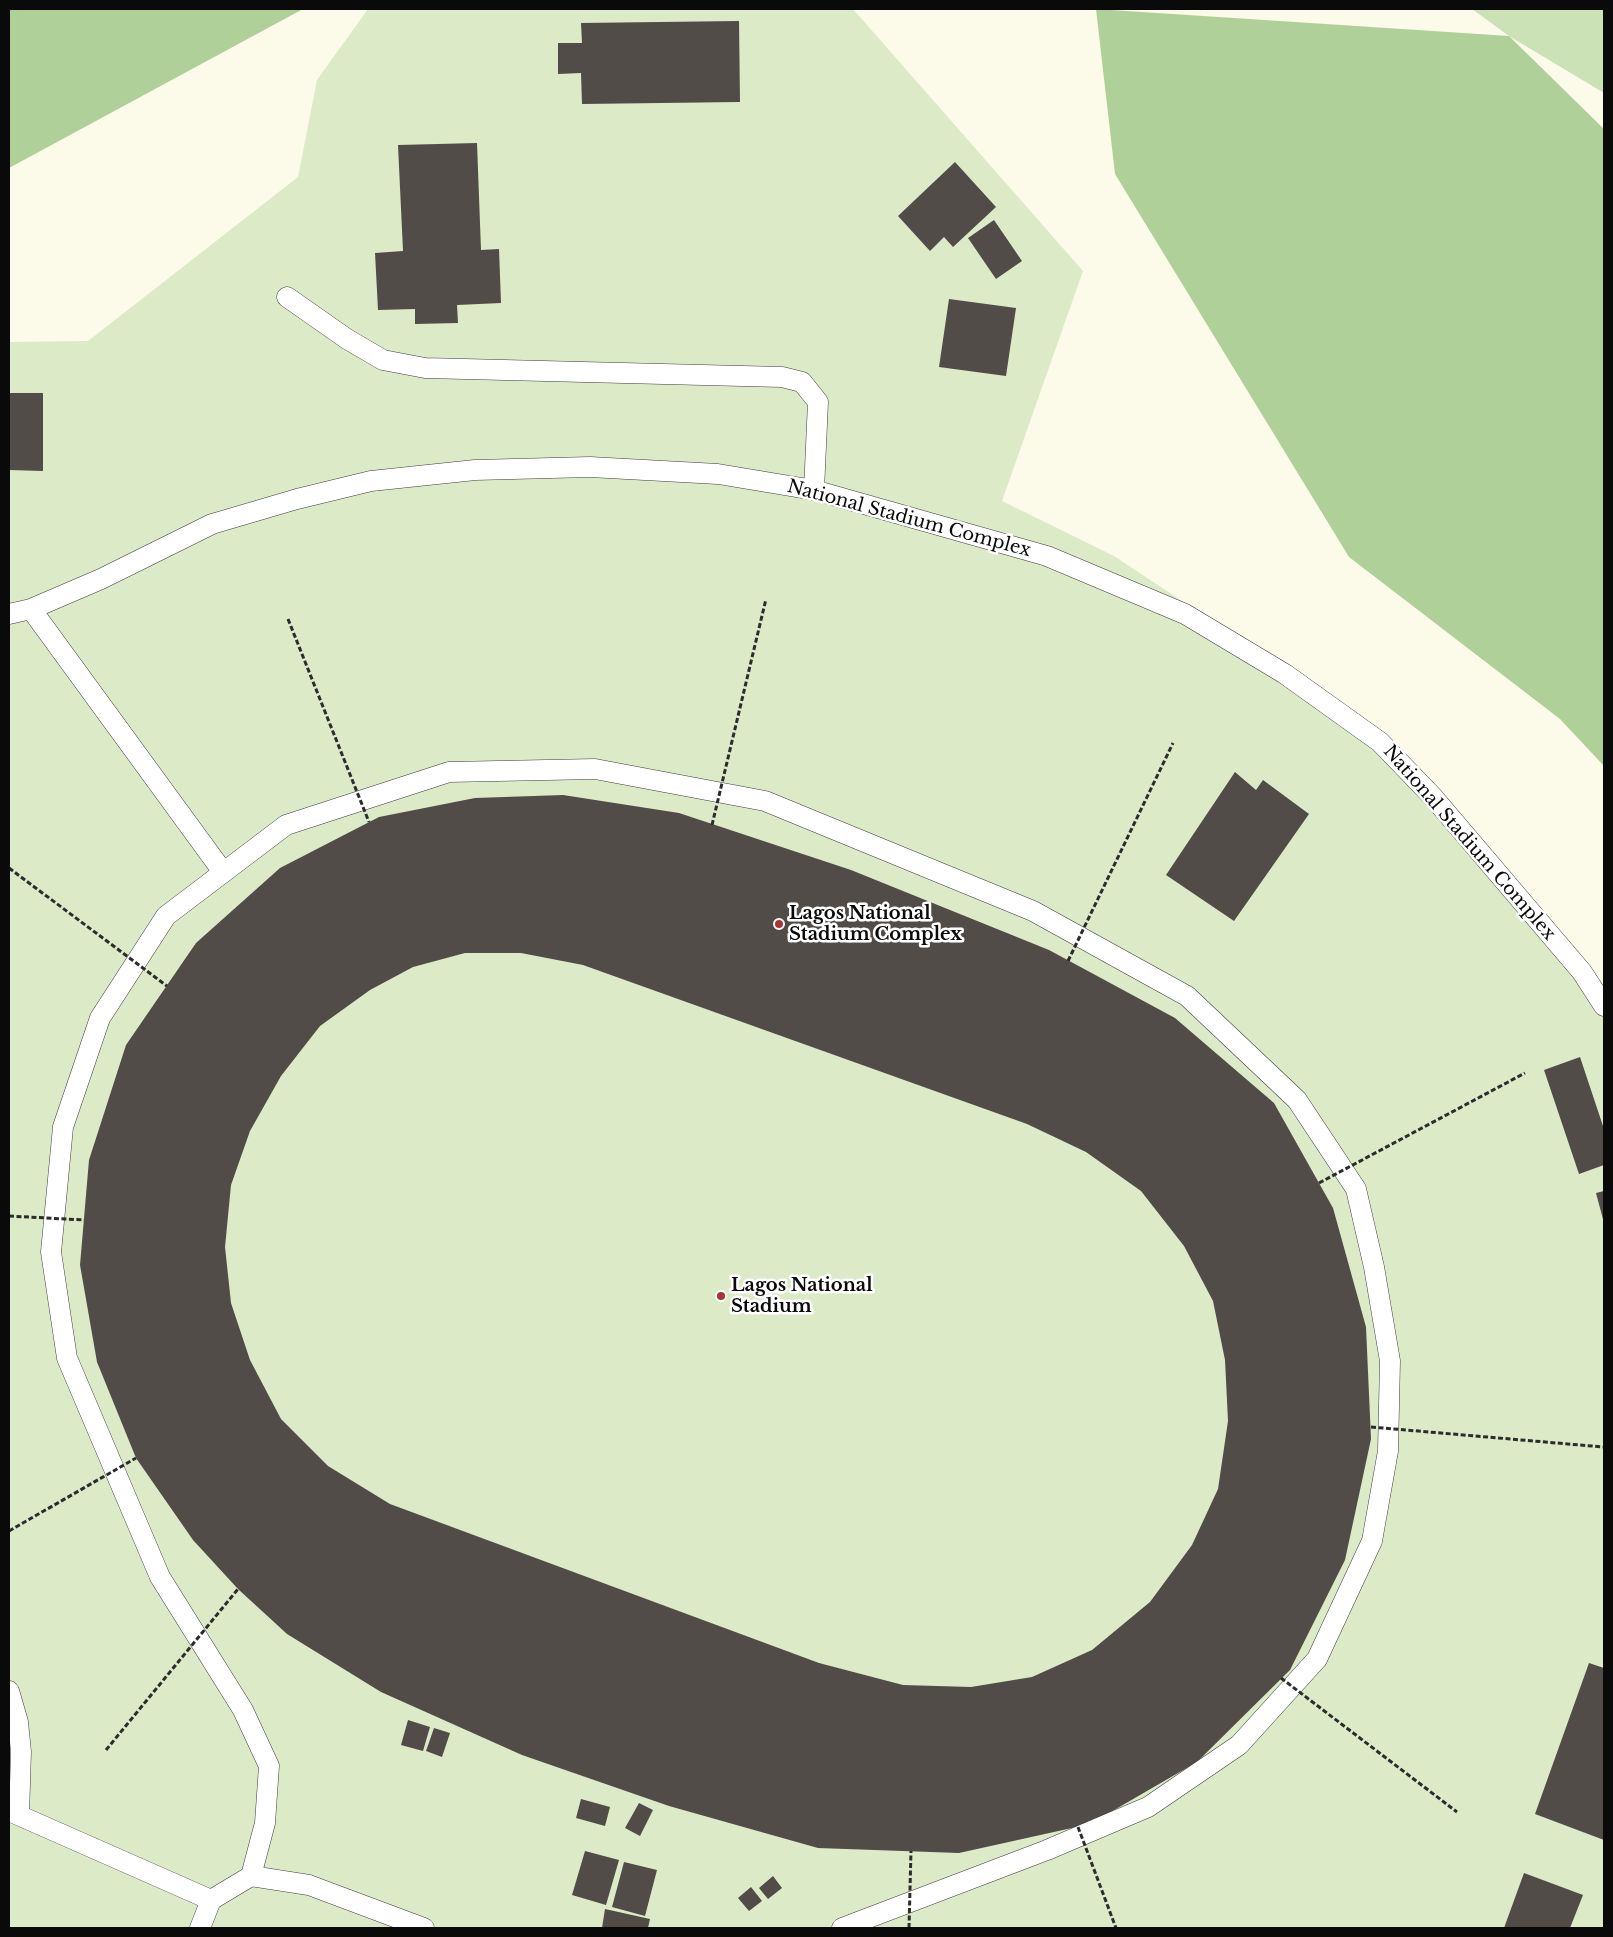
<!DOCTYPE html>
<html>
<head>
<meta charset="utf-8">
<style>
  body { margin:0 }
  #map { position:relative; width:1613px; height:1937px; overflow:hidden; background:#fcfae9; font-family:"Libre Baskerville",serif }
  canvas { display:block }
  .frame { position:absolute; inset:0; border:10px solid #0a0a0a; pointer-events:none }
</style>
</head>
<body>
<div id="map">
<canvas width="1613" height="1937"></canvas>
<div class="frame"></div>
</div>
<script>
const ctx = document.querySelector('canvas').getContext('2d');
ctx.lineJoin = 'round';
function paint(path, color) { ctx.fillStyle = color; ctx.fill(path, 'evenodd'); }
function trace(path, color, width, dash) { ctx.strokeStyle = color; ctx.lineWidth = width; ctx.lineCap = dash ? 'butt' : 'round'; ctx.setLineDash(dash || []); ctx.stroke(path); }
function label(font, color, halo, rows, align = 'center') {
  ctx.font = font + ' "Libre Baskerville",serif'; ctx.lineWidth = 5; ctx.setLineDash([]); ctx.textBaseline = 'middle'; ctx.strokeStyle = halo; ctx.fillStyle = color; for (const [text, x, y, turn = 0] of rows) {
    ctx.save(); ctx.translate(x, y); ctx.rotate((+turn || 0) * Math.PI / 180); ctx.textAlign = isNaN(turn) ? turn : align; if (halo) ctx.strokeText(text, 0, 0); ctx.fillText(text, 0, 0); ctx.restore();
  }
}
const green = new Path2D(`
  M1472 9H1604V93L1509 36Z`);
const forest = new Path2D(`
  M9 9H303L9 168Z
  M1096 9 1509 36 1604 129V766L1560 719 1349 557 1115 174Z`);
const pitch = new Path2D(`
  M368 9H853L1083 271 1002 501 1114 556 1273 661 1408 765 1604 1005V1928H9V342L88 341 298 177 317 80Z`);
const building = new Path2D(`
  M739 21 740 102 582 104 581 73 558 74V43H582L581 23Z
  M477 143 481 250 499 249 501 303 457 305 458 323 415 324V309L378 310 375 253 403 251 398 145Z
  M955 162 996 207 953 247 944 237 930 251 898 216Z
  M994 220 1022 261 996 279 968 238Z
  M949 299 1016 308 1006 376 939 367Z
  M9 393H43V471L9 470Z
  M1235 772 1256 790 1263 780 1309 814 1234 921 1166 875Z
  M563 795 679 813 851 870 1049 950 1175 1018 1274 1103 1333 1208 1366 1327 1371 1439 1345 1560 1290 1670 1197 1762 1090 1824 959 1853 818 1848 669 1806 522 1755 381 1692 287 1634 238 1589 193 1540 136 1458 97 1362 80 1265 89 1160 126 1045 196 943 280 868 379 817 475 798ZM465 953H521L583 965 1027 1124 1086 1152 1141 1191 1184 1246 1213 1301 1225 1360 1228 1421 1218 1489 1192 1545 1150 1602 1092 1650 1032 1677 971 1687 903 1685 819 1663 390 1504 328 1466 281 1419 250 1360 231 1303 225 1247 231 1185 250 1131 281 1076 320 1026 370 990 413 967Z
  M1580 1057 1604 1129V1165L1579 1174 1544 1070Z
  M1604 1191V1223L1596 1193Z
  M1589 1663 1604 1668V1840L1535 1814Z
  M408 1720 430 1727 423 1751 401 1745Z
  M434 1728 450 1733 442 1757 426 1751Z
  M581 1799 610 1807 605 1826 576 1818Z
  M639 1803 653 1810 640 1836 625 1828Z
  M585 1851 619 1860 606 1905 572 1895Z
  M624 1862 657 1870 645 1916 612 1907Z
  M1524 1873 1583 1895 1570 1928H1504Z
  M773 1876 782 1888 768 1899 759 1888Z
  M751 1887 762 1901 749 1911 738 1898Z
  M605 1909 650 1919 648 1928H602Z`);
const service = new Path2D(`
  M287 297 347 339 383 360 425 368 782 377 802 382 818 402 814 490
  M31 609 223 872
  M9 614 31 609 101 579 212 524 297 499 371 481 475 470 590 467 718 474 814 490 1047 556 1185 614 1285 674 1380 742 1433 797 1582 972 1604 1006
  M9 1691 18 1722 21 1752 19 1815
  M9 1811 211 1900
  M251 1876 265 1823 269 1766 243 1710 160 1577 67 1358 51 1252 63 1127 100 1018 166 916 286 825 449 772 595 769 765 801 1033 911 1187 996 1297 1100 1356 1189 1374 1267 1390 1361 1388 1451 1372 1541 1317 1659 1239 1745 1148 1807 1047 1850 842 1928
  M200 1928 211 1900 251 1876 309 1885 424 1928`);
const pathBridge = new Path2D(`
  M288 619 369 822
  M712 825 766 599
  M9 868 167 986
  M1068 961 1173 743
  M1319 1183 1525 1073
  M9 1216 84 1220
  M1371 1427 1603 1447
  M9 1531 136 1458
  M1281 1678 1457 1812
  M106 1750 238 1589
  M1078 1827 1116 1928
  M909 1928 911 1851`);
const markers = [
  [779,924,5,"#a73534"],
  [721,1296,5,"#a73534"]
];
const streetNames = [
  ["National Stadium Complex",909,519,15],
  ["National Stadium Complex",1469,843,49]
];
const poiNames = [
  ["Lagos National",789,914],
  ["Stadium Complex",789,935],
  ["Lagos National",731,1286],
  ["Stadium",731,1307]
];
paint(green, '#cbe2b7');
paint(forest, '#afd099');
paint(pitch, '#dceac8');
paint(building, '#514c47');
trace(service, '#3d3d3d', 21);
trace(service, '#fff', 20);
trace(pathBridge, '#2c2c2c', 3, [5, 2.5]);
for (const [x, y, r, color] of markers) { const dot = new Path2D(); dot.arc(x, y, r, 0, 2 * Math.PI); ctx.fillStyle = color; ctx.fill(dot); trace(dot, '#fff', 2); }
label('18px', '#0a0a0a', '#fff', streetNames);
label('bold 18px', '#0a0a0a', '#fff', poiNames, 'left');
</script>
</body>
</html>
